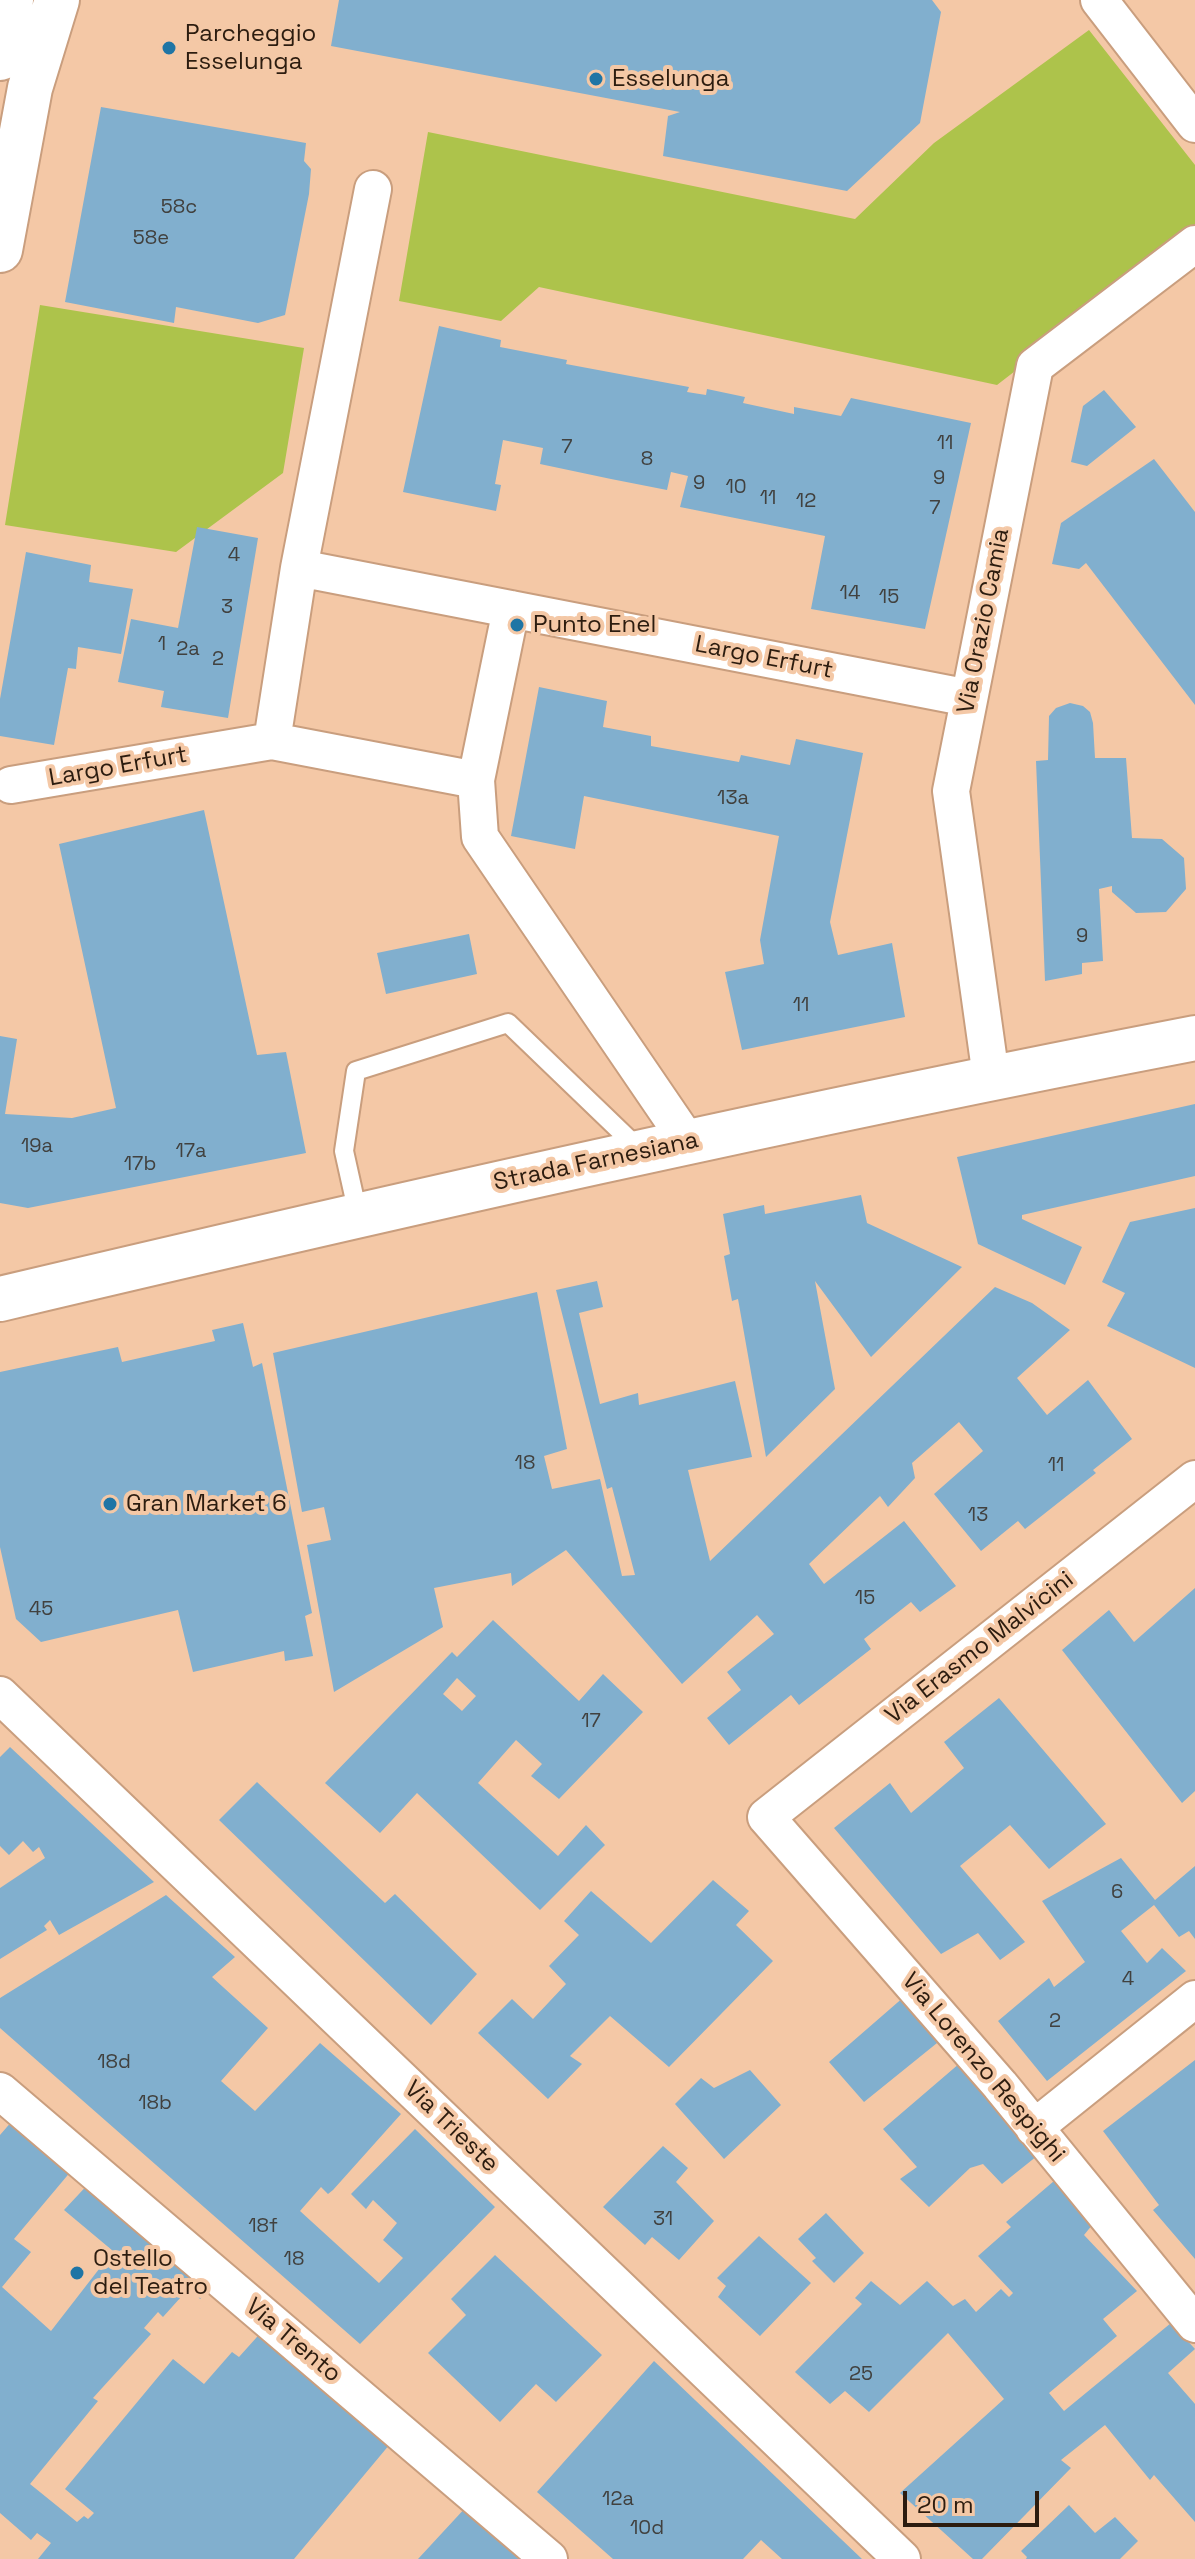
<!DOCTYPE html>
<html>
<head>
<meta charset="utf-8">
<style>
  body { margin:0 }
  #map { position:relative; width:1195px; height:2559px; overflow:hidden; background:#f4c8a6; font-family:"Space Grotesk",sans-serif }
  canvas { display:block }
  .scale { position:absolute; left:903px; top:2491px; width:136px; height:36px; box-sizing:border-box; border:4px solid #2c1c0f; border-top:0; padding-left:10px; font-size:24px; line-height:28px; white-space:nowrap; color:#2c1c0f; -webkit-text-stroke:6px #f4c8a6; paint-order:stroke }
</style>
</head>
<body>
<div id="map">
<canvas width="1195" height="2559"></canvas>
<div class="scale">20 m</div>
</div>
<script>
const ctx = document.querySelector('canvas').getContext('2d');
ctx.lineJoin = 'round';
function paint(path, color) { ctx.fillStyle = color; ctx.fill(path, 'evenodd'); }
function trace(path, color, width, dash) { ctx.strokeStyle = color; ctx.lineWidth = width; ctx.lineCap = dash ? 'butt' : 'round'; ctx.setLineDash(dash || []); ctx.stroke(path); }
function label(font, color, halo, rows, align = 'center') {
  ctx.font = font + ' "Space Grotesk",sans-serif'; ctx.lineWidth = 8; ctx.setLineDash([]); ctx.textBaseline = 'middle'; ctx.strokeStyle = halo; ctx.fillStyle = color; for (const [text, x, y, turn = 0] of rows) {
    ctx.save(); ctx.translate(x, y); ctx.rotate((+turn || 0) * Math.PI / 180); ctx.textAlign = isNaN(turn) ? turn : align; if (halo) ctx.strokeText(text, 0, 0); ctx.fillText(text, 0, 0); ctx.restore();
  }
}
const green = new Path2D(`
  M1089 30 1195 165V232L997 385 539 287 501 321 399 301 428 132 855 219 934 143Z
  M40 305 304 348 283 473 176 552 5 525Z`);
const building = new Path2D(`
  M339 0H932L941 12 920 123 847 191 663 156 668 116 680 112 331 46Z
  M101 107 306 143 304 161 311 169 309 194 285 315 258 323 176 307 174 323 65 302Z
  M439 326 501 340 500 347 567 360 566 364 689 387 687 392 706 395 707 389 745 397 743 403 794 414V407L841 416 851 398 971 423 925 629 811 609 825 536 680 507 688 476 671 472 667 490 611 479 540 464 543 448 503 440 495 484 501 485 496 511 403 492Z
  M1104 390 1136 427 1087 466 1071 462 1083 406Z
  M1154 459 1195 512V705L1086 563 1079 569 1052 564 1061 523Z
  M197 527 258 538 228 718 161 707 164 691 118 682 131 619 178 628Z
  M26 552 91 565 89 582 133 589 121 654 78 647 76 669 68 668 54 745 0 736V699Z
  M539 687 607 701 603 727 651 736V746L739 762 741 755 790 765 796 739 863 753 830 922 838 955 892 943 905 1017 742 1050 725 972 764 964 760 940 779 836 584 796 575 849 511 836Z
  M1070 703 1083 706 1090 712 1093 723 1095 758H1126L1132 838 1162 839 1184 858 1186 889 1166 912 1136 913 1112 892V886L1099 889 1103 961 1082 963V974L1045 981 1036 761 1048 760 1049 716 1056 708Z
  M204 810 257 1055 286 1052 306 1153 28 1208 0 1203V1036L17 1039 5 1114 72 1118 116 1108 59 844Z
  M469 934 477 974 386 994 377 953Z
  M1195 1104V1176L1022 1215V1219L1082 1247 1065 1285 978 1244 957 1157Z
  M861 1195 867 1223 962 1267 871 1357 815 1281 835 1389 766 1457 738 1299 732 1301 724 1256 730 1254 723 1214 764 1205 765 1214Z
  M1195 1208V1368L1107 1326 1125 1293 1102 1282 1130 1222Z
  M597 1281 603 1307 579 1313 600 1404 638 1393 639 1405 735 1381 752 1457 688 1470 710 1561 995 1287 1032 1303 1070 1330 1017 1378 1047 1415 1088 1380 1132 1439 1093 1470 1096 1473 1025 1529 1018 1521 981 1551 934 1494 983 1451 959 1422 912 1463 915 1478 888 1507 880 1496 809 1564 824 1584 904 1521 956 1586 920 1612 911 1602 864 1639 871 1649 799 1705 791 1695 729 1745 707 1718 741 1690 727 1672 774 1634 757 1615 682 1684 566 1550 512 1586 511 1573 434 1588 443 1627 334 1692 307 1545 331 1540 324 1507 302 1512 273 1353 537 1292 567 1449 544 1456 552 1489 600 1479 622 1576 635 1575 612 1487 607 1489 556 1290Z
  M243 1323 253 1367 262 1363 312 1613 305 1616 313 1656 285 1661 284 1651 193 1672 178 1610 41 1642 16 1619 0 1547V1372L118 1347 122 1362 215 1341 212 1330Z
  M1195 1588V1791L1182 1803 1062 1650 1109 1610 1134 1642Z
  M493 1620 579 1701 603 1674 643 1712 559 1799 531 1776 542 1764 516 1740 478 1783 558 1856 586 1825 605 1845 540 1910 417 1793 380 1833 325 1783 452 1652 457 1657ZM457 1678 476 1696 462 1711 443 1694Z
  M999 1698 1106 1824 1049 1869 1010 1825 960 1866 1025 1942 1000 1960 978 1933 941 1954 834 1828 890 1783 911 1813 964 1768 944 1742Z
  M10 1747 154 1882 59 1935 50 1920 44 1926 47 1930 0 1959V1888L45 1858 39 1847 33 1852 23 1841 9 1855 0 1846V1757Z
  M257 1782 385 1903 395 1894 477 1974 431 2025 219 1820Z
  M1121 1858 1155 1900 1195 1866V1939L1189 1931 1179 1937 1154 1905 1121 1931 1147 1963 1162 1948 1186 1971 1047 2081 998 2021 1049 1978 1054 1987 1085 1962 1042 1901Z
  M713 1880 749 1911 736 1925 773 1961 669 2067 610 2016 570 2056 582 2064 548 2099 478 2033 512 1999 533 2019 566 1984 549 1966 579 1935 564 1921 591 1891 651 1943Z
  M166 1895 235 1957 212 1977 268 2028 221 2081 255 2111 320 2043 401 2114 333 2190 328 2194 321 2187 300 2211 379 2283 403 2258 383 2240 397 2223 373 2200 366 2209 351 2194 415 2129 495 2207 360 2344 0 2028V1998Z
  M905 1996 942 2039 864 2102 829 2062Z
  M1195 2060V2259L1153 2210 1159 2205 1103 2131Z
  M960 2063 1037 2156 1002 2184 983 2164 970 2168 929 2207 900 2179 917 2167 883 2129Z
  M750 2070 781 2105 724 2159 675 2104 701 2078 714 2088Z
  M13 2120 72 2170 14 2239 31 2252 2 2287 51 2331 113 2251 64 2210 93 2179 214 2285 200 2299 190 2287 163 2317 158 2312 144 2328 151 2334 93 2398 98 2401 30 2484 77 2522 84 2516 88 2519 94 2513 65 2489 173 2359 204 2384 232 2352 239 2357 265 2328 395 2438 294 2559H38L51 2543 37 2533 31 2540 0 2513V2135Z
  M663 2146 688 2168 676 2182 714 2221 679 2260 652 2237 645 2245 603 2207Z
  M1054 2181 1093 2224 1084 2235 1137 2291 1103 2319 1117 2336 1049 2393 1064 2411 1171 2323 1195 2349 1168 2373 1195 2404V2522L1154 2475 1150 2480 1105 2425 1061 2460 1071 2468 982 2559H973L900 2493 1004 2399 948 2333 869 2412 845 2391 830 2404 795 2372 862 2304 855 2298 871 2281 900 2305 927 2281 953 2306 965 2299 976 2312 1001 2289 1009 2297 1013 2293 978 2256 1011 2227 1006 2222Z
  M826 2213 864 2253 834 2283 812 2261 816 2258 798 2239Z
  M759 2236 811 2283 760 2336 718 2297 726 2286 717 2278Z
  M495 2255 602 2355 556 2402 536 2384 500 2422 428 2353 466 2315 451 2299Z
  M654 2361 777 2478 862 2559H782L761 2540 743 2559H613L537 2492Z
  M1069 2505 1095 2533 1115 2517 1138 2541 1120 2559H1026L1027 2557 1021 2551Z
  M467 2506 530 2559H418Z`);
const lane = new Path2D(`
  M358 1214 344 1151 356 1071 508 1023 640 1150`);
const street = new Path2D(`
  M1099 0 1195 124
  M373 189 299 568 969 698
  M299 568 272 741 476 780
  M511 609 476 780 480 837 688 1142
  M11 785 272 741
  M991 1077 951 791 1035 366 1195 244
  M1195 1479 766 1817 1000 2085 1195 2324
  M0 1695 902 2559
  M0 2091 549 2559
  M1034 2128 1195 1999`);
const secondary = new Path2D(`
  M0 58 11 0
  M0 250 30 88 57 0
  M0 1299C397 1205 794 1115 1195 1038`);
const markers = [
  [169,48,8,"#1f75a5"],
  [596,79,8,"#1f75a5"],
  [517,625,8,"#1f75a5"],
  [110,1504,8,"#1f75a5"],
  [77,2273,8,"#1f75a5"]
];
const numberNames = [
  ["58c",179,208],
  ["58e",151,239],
  ["11",945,444],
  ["7",567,448],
  ["8",647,460],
  ["9",939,479],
  ["9",699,484],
  ["10",736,488],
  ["11",768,499],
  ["12",806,502],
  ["7",935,509],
  ["4",234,556],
  ["14",850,594],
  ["15",889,598],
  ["3",227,608],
  ["1",162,645],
  ["2a",188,650],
  ["2",218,660],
  ["13a",733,799],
  ["9",1082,937],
  ["11",801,1006],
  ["19a",37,1147],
  ["17a",191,1152],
  ["17b",140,1165],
  ["18",525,1464],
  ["11",1056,1466],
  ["13",978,1516],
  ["15",865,1599],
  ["45",41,1610],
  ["17",591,1722],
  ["6",1117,1893],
  ["4",1128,1980],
  ["2",1055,2022],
  ["18d",114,2063],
  ["18b",155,2104],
  ["31",663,2220],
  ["18f",263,2227],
  ["18",294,2260],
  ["25",861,2375],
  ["12a",618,2500],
  ["10d",647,2529]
];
const poiNames = [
  ["Parcheggio",185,34],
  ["Esselunga",185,62],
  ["Esselunga",612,79],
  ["Punto Enel",533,625],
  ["Gran Market 6",126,1504],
  ["Ostello",93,2259],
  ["del Teatro",93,2287]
];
const streetNames = [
  ["Via Orazio Camia",984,621,-79],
  ["Largo Erfurt",764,658,11],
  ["Largo Erfurt",118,767,-10],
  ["Strada Farnesiana",596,1162,-12],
  ["Via Erasmo Malvicini",980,1648,-38],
  ["Via Lorenzo Respighi",983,2068,50],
  ["Via Trieste",451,2127,44],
  ["Via Trento",293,2341,40]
];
paint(green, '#adc34b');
paint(building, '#81afce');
trace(lane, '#c99e7e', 22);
trace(street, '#c99e7e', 40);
trace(secondary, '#c99e7e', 48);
trace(lane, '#fff', 18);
trace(street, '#fff', 36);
trace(secondary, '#fff', 44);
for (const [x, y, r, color] of markers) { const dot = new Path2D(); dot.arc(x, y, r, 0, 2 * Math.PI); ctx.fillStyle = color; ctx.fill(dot); trace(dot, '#f4c8a6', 3); }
label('20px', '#41413f', null, numberNames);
label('24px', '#2c1c0f', '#f4c8a6', poiNames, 'left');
label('24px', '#2c1c0f', '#f4c8a6', streetNames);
</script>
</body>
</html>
